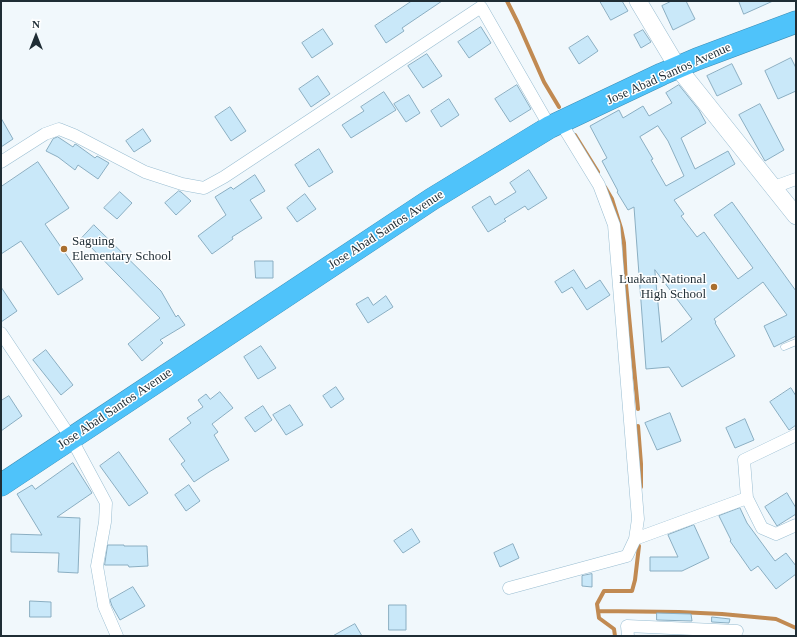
<!DOCTYPE html>
<html>
<head>
<meta charset="utf-8">
<style>
  body { margin:0 }
  #map { position:relative; width:797px; height:637px; overflow:hidden; background:#f1f8fc; font-family:Georgia,serif }
  canvas { display:block }
  .frame { position:absolute; inset:0; border:2px solid #1f2d35; pointer-events:none }
  .north { position:absolute; left:16px; top:16px; width:40px; height:40px; -webkit-text-stroke:3px #fff; paint-order:stroke; rotate:0deg; font-size:11px; font-weight:700; line-height:16px; text-align:center; color:#1f2d35 }
  .north::after { content:''; display:block; margin:auto; width:14px; height:18px; background:#1f2d35; clip-path:polygon(50% 0,100% 100%,50% 72%,0 100%) }
</style>
</head>
<body>
<div id="map">
<canvas width="797" height="637"></canvas>
<div class="frame"></div>
<div class="north">N</div>
</div>
<script>
const ctx = document.querySelector('canvas').getContext('2d');
ctx.lineJoin = 'round';
function trace(path, color, width, dash) { ctx.strokeStyle = color; ctx.lineWidth = width; ctx.lineCap = dash ? 'butt' : 'round'; ctx.setLineDash(dash || []); ctx.stroke(path); }
function paint(path, color) { ctx.fillStyle = color; ctx.fill(path, 'evenodd'); }
function label(font, color, halo, rows, align = 'center') {
  ctx.font = font + ' Georgia,serif'; ctx.lineWidth = 3; ctx.setLineDash([]); ctx.textBaseline = 'middle'; ctx.strokeStyle = halo; ctx.fillStyle = color; for (const [text, x, y, turn = 0] of rows) {
    ctx.save(); ctx.translate(x, y); ctx.rotate((+turn || 0) * Math.PI / 180); ctx.textAlign = isNaN(turn) ? turn : align; if (halo) ctx.strokeText(text, 0, 0); ctx.fillText(text, 0, 0); ctx.restore();
  }
}
const stream = new Path2D(`
  M507 1 518 23 544 82 559 107
  M575 135 598 172
  M605 187 612 199 621 228 624 243 626 285 638 409
  M638 426 641 464V487
  M598 611 679 612 722 614 776 619 796 628
  M615 636 614 629 599 618 597 604 604 591H632L635 580 639 546`);
const building = new Path2D(`
  M412 1H442L402 28 404 31 386 43 375 26Z
  M600 1H622L628 11 611 20Z
  M672 1H686L695 19 673 30 662 6Z
  M739 1H773L744 14Z
  M481 27 491 43 469 58 458 42Z
  M323 29 333 44 312 58 302 43Z
  M643 30 651 42 641 48 634 35Z
  M588 36 598 51 579 64 569 48Z
  M427 54 442 76 423 88 408 66Z
  M791 58 796 68V91L778 99 765 71Z
  M732 64 742 84 717 96 707 76Z
  M318 76 330 94 311 107 299 89Z
  M517 85 531 109 510 122 495 99Z
  M679 85 699 110 706 123 681 138 695 169 728 151 735 164 674 200 684 214 681 216 697 237 704 232 738 279 753 268 714 215 732 202 796 291V336L774 347 764 326 787 315 763 282 714 319 716 322 715 323 735 356 682 387 669 367 646 369 634 207 628 210 617 192 618 191 602 161 607 158 590 126 619 110 623 118 643 106 649 116 672 103 666 93ZM658 126 668 141 684 176 666 186 651 160 653 159 640 137ZM655 270 692 319 662 342Z
  M384 92 396 110 351 138 342 125 364 111 361 107Z
  M409 95 420 113 406 122 394 104Z
  M449 99 459 115 441 127 431 111Z
  M760 104 784 150 765 161 739 115Z
  M230 107 246 131 231 141 215 117Z
  M1 118 13 139 1 147Z
  M143 129 151 141 134 152 126 141Z
  M58 137 73 147 75 144 77 145 95 158 97 156 109 163 98 179 78 165 75 170 58 157 46 151 53 139Z
  M319 149 333 172 309 187 295 165Z
  M38 162 69 208 45 224 83 279 58 295 21 241 1 254V187Z
  M529 170 547 198 528 210 525 206 504 219 506 221 488 232 472 207 490 196 495 205 516 192 510 183Z
  M255 175 265 191 250 200 262 218 232 237 233 239 212 254 198 236 226 215 215 197 231 187 233 189Z
  M179 191 181 192 191 201 176 215 165 203Z
  M120 192 132 203 117 219 104 208Z
  M305 194 316 209 297 222 287 208Z
  M94 225 161 291 176 317 178 315 185 325 160 340 163 343 142 361 128 344 160 318 82 238Z
  M255 261H273V278H256Z
  M574 270 586 289 600 280 610 295 587 310 572 287 562 293 555 282Z
  M1 287 17 311 1 322Z
  M386 296 393 307 368 323 356 304 368 297 373 305Z
  M261 346 276 368 258 379 244 357Z
  M46 350 73 385 61 395 33 360Z
  M336 387 344 399 331 408 323 396Z
  M791 388 796 396V425L789 430 770 402Z
  M220 392 233 408 212 424 218 432 214 435 229 460 209 472 194 482 181 464 185 461 169 439 191 423 187 418 203 407 198 400 206 394 210 399Z
  M9 396 22 416 1 431V401Z
  M290 405 303 425 286 435 273 415Z
  M263 406 272 420 255 432 245 418Z
  M670 413 681 441 657 450 645 423Z
  M745 419 754 440 735 448 726 428Z
  M119 452 148 493 129 506 100 466Z
  M73 463 92 493 57 517 80 518 78 573 58 572 59 553 11 552V534L42 535 17 494 32 485 35 489Z
  M189 485 200 501 186 511 175 495Z
  M787 493 796 508V514L777 526 765 507Z
  M740 508 747 523 775 561 786 553 796 566V574L776 589 758 566 751 571 730 541 731 540 719 516Z
  M694 525 709 558 682 571H650V557H678L668 535Z
  M412 529 420 542 403 553 394 541Z
  M513 544 519 558 500 567 494 553Z
  M108 545H124V546H147L148 566 129 567 128 565H105Z
  M592 574V587L582 586V576Z
  M133 587 145 606 120 620 112 606 110 600Z
  M30 601 51 602V617H30Z
  M389 605H406V630H389Z
  M657 613 691 614 692 621 657 620Z
  M712 617 730 619 729 623 712 622Z
  M355 624 362 636H333Z`);
const lane = new Path2D(`
  M784 347 796 342`);
const street = new Path2D(`
  M1 162 45 134 59 129 74 135 145 172 182 184 204 188 224 177 481 7 550 127
  M774 187 796 179
  M1 333 71 438 106 503 105 522 97 566 104 606 117 636
  M796 435 744 460 747 498 762 528 776 534 796 525
  M635 539 747 498
  M509 588 627 556 635 539 638 519 614 225 599 185 561 123
  M628 636 627 626 737 631`);
const secondary = new Path2D(`
  M638 1 678 68 796 216`);
const highway = new Path2D(`
  M1 485 432 199 550 127 662 74 697 59 796 22`);
const markers = [
  [64,249,4,"#a96f2f"],
  [714,287,4,"#a96f2f"]
];
const streetNames = [
  ["Jose Abad Santos Avenue",669,74,-24],
  ["Jose Abad Santos Avenue",386,230,-33],
  ["Jose Abad Santos Avenue",115,409,-34]
];
const poiNames = [
  ["Saguing",72,242],
  ["Elementary School",72,257],
  ["Luakan National",706,280,"right"],
  ["High School",706,295,"right"]
];
trace(stream, '#c18a52', 4);
paint(building, '#c9e8f9');
trace(building, '#8aaec2', 1);
trace(lane, '#99bdd1', 7);
trace(street, '#99bdd1', 13);
trace(secondary, '#99bdd1', 18);
trace(highway, '#3e8eb5', 23);
trace(lane, '#fff', 6);
trace(street, '#fff', 12);
trace(secondary, '#fff', 17);
trace(highway, '#4fc3fa', 22);
for (const [x, y, r, color] of markers) { const dot = new Path2D(); dot.arc(x, y, r, 0, 2 * Math.PI); ctx.fillStyle = color; ctx.fill(dot); trace(dot, '#fff', 1.5); }
label('13px', '#1f2d35', '#fff', streetNames);
label('13px', '#1f2d35', '#fff', poiNames, 'left');
</script>
</body>
</html>
